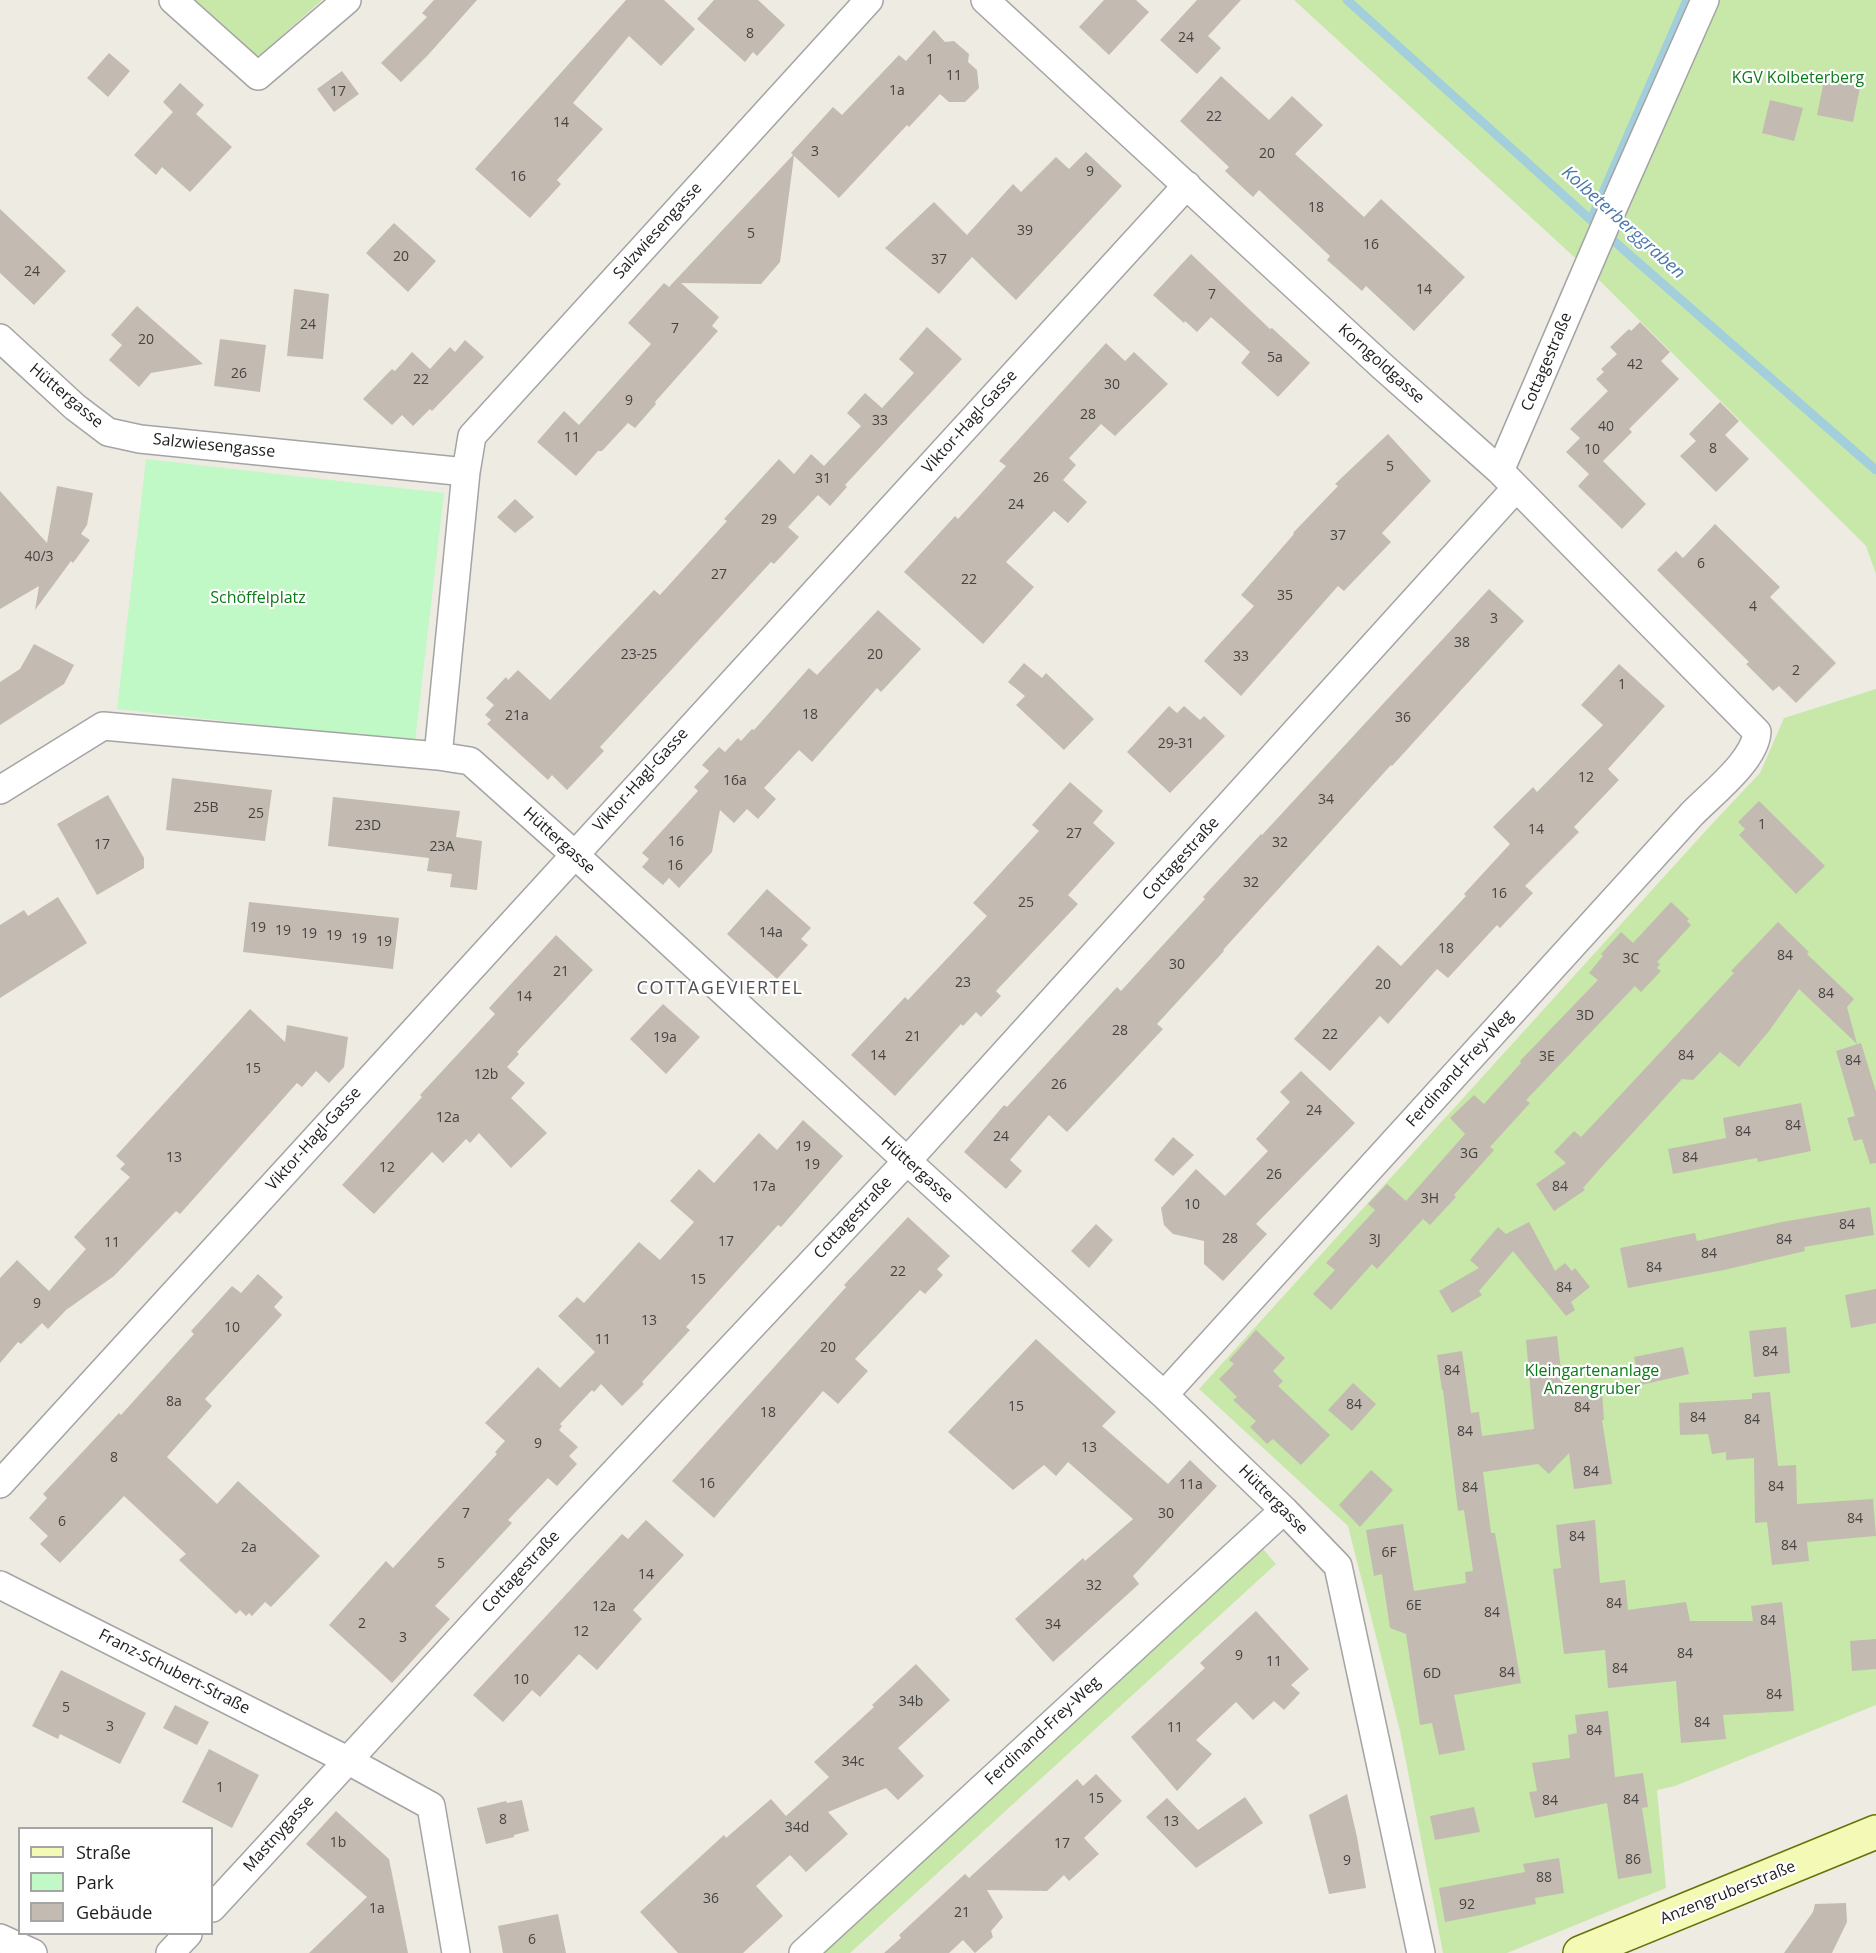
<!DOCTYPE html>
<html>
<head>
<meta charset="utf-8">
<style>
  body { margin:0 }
  #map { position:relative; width:1876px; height:1953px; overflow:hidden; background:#eeebe3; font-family:"Open Sans",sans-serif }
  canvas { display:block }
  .legend { position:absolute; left:18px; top:1827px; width:195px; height:108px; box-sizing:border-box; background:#fff; border:2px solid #a5a5a5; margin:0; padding:8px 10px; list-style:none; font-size:18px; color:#1d1d1d }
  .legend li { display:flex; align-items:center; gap:12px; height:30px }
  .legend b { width:30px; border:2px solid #a5a5a5 }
</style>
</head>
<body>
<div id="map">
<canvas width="1876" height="1953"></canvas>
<ul class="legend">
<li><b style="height:8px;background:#f4f9b6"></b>Straße</li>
<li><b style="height:16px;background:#c0f9c5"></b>Park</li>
<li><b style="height:16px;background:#c3bab2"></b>Gebäude</li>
</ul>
</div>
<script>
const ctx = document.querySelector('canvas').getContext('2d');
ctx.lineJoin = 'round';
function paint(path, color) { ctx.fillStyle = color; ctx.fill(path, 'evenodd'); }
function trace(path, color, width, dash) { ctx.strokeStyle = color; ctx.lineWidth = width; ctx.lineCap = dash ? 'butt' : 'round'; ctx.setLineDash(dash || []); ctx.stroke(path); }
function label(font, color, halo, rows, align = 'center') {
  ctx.font = font + ' "Open Sans",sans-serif'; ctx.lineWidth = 4.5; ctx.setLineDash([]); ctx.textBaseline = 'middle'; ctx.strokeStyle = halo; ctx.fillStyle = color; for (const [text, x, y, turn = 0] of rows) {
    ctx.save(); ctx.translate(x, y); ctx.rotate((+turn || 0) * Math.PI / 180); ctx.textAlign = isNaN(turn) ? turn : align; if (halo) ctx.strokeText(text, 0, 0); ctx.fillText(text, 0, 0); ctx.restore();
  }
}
const grass = new Path2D(`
  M190 0H322L260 55 250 54Z
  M1294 0H1876V574L1866 546 1596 277Z
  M1876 689V1705L1675 1786 1657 1790 1666 1888 1507 1953H1443L1400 1731 1348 1526 1199 1389 1711 825 1760 773 1784 718Z
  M1263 1549 1276 1564 850 1953H824Z`);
const park = new Path2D(`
  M146 459 444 493 415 742 117 709Z`);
const stream = new Path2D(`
  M1347 0 1624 250 1876 470
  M1591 220 1687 0`);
const building = new Path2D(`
  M434 0H477L428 55 401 82 381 63 427 17 422 13Z
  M626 0H664L695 29 661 66 629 36 573 103 603 129 557 180 561 184 530 218 475 169Z
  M714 0H758L785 25 757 56 753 52 745 62 697 19Z
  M1104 0H1136L1149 12 1109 55 1079 27Z
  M1197 0H1241L1208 36 1221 48 1197 74 1160 40Z
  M934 30 945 42 954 41 969 54 968 62 977 70 979 88 965 102H949L940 94 909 127 907 125 839 198 794 156 780 262 761 284 681 283 719 317 712 326 718 331 655 402 656 404 635 428 628 423 602 451H598L576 476 537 442 564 411 579 425 651 344 628 323 664 283 669 287 793 155 791 153 833 107 842 115 899 55 906 61Z
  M109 53 130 71 108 97 87 78Z
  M342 71 359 94 334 112 317 89Z
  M1221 76 1269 120 1292 96 1323 125 1295 154 1364 217 1381 199 1465 277 1414 331 1366 286 1362 291 1327 260 1330 256 1259 190 1253 197 1225 171 1229 167 1180 121Z
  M1825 76 1861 83 1853 122 1817 115Z
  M180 83 204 105 196 114 232 147 190 192 162 167 156 175 134 155 173 112 163 102Z
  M1770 100 1803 108 1794 141 1762 133Z
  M1086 152 1122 186 1016 300 972 257 939 294 885 248 934 202 967 235 1013 184 1021 192 1056 157 1069 169Z
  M0 209 66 271 34 305 0 273Z
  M394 223 436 261 408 292 366 253Z
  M1191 254 1270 329 1272 328 1310 363 1278 397 1241 363 1250 352 1211 317 1197 332 1185 321 1184 323 1153 295Z
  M294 289 329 294 323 359 287 356Z
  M137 306 203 364 151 373 139 387 109 360 122 345 111 335Z
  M1640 322 1670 352 1661 361 1679 379 1629 429 1632 432 1603 461 1646 504 1622 529 1578 486 1589 474 1566 452 1580 438 1570 429 1608 391 1596 379 1604 372 1601 369 1617 354 1610 347 1629 329 1631 331Z
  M927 327 962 359 845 485 847 487 830 506 818 495 788 527 799 537 774 564 771 562 600 747 604 751 567 790 552 775 548 780 487 724 491 720 485 715 494 705 486 698 506 677 508 680 518 670 550 700 654 590 660 595 727 521 724 519 779 459 794 474 811 454 824 466 861 426 847 413 865 393 882 408 914 373 899 359Z
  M220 339 266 345 260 392 214 386Z
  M465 340 484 357 432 411 430 409 413 426 402 415 392 425 363 399 392 369 395 371 412 352 430 369 450 347 455 352Z
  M1106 343 1125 361 1134 352 1168 384 1115 436 1101 424 1069 458 1076 465 1063 480 1087 502 1068 523 1054 511 1006 562 1034 587 983 644 904 572 955 516 958 519 1006 466 999 461Z
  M1720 402 1739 421 1725 435 1749 459 1716 492 1680 456 1696 441 1689 434Z
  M1388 434 1431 481 1382 533 1391 542 1344 591 1338 586 1241 696 1204 661 1254 606 1241 595 1294 534 1293 533 1338 486 1335 484Z
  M57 486 93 493 87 525 81 534 90 540 73 563 71 561 35 610 39 586 0 609V491L47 543Z
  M515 499 534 517 515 533 497 517Z
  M1715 524 1780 587 1770 597 1836 663 1796 703 1779 686 1773 691 1746 664 1749 662 1657 570 1676 551 1683 558Z
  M1489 589 1524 621 1392 766 1391 765 1223 950 1224 951 1157 1024 1163 1029 1067 1132 1049 1115 1010 1160 1022 1171 1006 1189 964 1152 1004 1105 1007 1107 1117 987 1121 991 1205 899 1203 897 1261 834 1262 835Z
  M878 610 921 649 881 692 877 688 812 762 799 750 764 788 776 799 758 819 747 809 734 823 720 810 712 852 679 888 669 878 663 885 642 867 649 859 642 853 698 791 694 787 709 771 702 765 719 747 725 752 738 738 741 741 752 729 754 730 809 668 817 675Z
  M34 644 74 665 64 684 0 725V682L20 669Z
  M1024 663 1042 678 1046 673 1094 719 1064 750 1016 705 1025 696 1008 682Z
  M1619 664 1665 706 1608 769 1619 780 1574 827 1579 832 1525 886 1533 893 1500 928 1497 925 1448 978 1437 969 1388 1024 1380 1016 1330 1071 1294 1039 1378 945 1401 966 1466 896 1464 894 1510 844 1493 827 1533 787 1537 792 1603 725 1581 705Z
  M1169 706 1177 713 1184 706 1200 720 1204 716 1225 736 1170 793 1127 752Z
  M172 778 272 790 265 841 166 830Z
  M1070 782 1103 811 1093 823 1115 843 1068 895 1078 904 996 991 1001 996 981 1017 976 1012 963 1026 961 1024 895 1096 851 1055 905 997 908 1000 987 916 973 903 1039 831 1032 825Z
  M108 795 144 858V868L97 895 57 824Z
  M333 797 460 811 456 837 482 841 477 890 450 887 452 874 427 871 429 858 328 846Z
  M1759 801 1825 866 1796 894 1739 835 1745 829 1738 822Z
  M767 889 811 928 801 939 808 945 777 979 727 934Z
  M58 897 87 943 0 998V925L24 910 28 916Z
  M249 902 399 918 393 969 243 952Z
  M1671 902 1689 919 1687 921 1691 925 1657 962 1660 964 1657 968 1661 971 1641 992 1635 986 1526 1100 1530 1103 1490 1147 1494 1150 1454 1195 1456 1197 1430 1225 1423 1219 1377 1269 1372 1264 1331 1310 1313 1294 1335 1270 1326 1263 1375 1210 1368 1204 1387 1184 1406 1201 1465 1134 1450 1118 1474 1095 1484 1104 1521 1063 1520 1061 1598 980 1589 973 1603 956 1601 954 1621 932 1633 943Z
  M1778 922 1809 952 1807 954 1854 999 1847 1007 1857 1044 1799 989 1769 1031 1739 1067 1720 1052 1693 1080 1682 1079 1606 1162 1583 1188 1585 1190 1554 1211 1536 1184 1566 1163 1554 1152 1574 1131 1581 1137 1600 1117 1734 973 1731 971Z
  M556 935 593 970 517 1052 519 1054 507 1067 525 1083 511 1098 547 1133 511 1168 479 1133 470 1143 466 1139 443 1163 432 1152 374 1214 342 1185 422 1097 420 1095 495 1014 489 1008Z
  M663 1004 700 1037 666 1074 630 1039Z
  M250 1009 285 1042 287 1025 348 1037 344 1067 329 1083 316 1071 302 1087 297 1083 180 1214 176 1211 114 1276 66 1310 48 1329 42 1323 21 1344 18 1342 0 1363V1278L17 1260 49 1291 86 1249 74 1237 130 1177 120 1169 125 1164 116 1156Z
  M1861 1043 1876 1092V1163L1870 1164 1862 1139 1854 1141 1847 1118 1855 1116 1836 1051Z
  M1301 1071 1355 1123 1256 1224 1267 1234 1223 1281 1204 1264V1241L1173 1234 1164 1225 1161 1208 1196 1169 1225 1196 1268 1151 1256 1139 1290 1102 1280 1092Z
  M1801 1103 1811 1151 1758 1162 1757 1158 1673 1174 1668 1149 1726 1138 1723 1118Z
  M803 1120 843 1156 781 1227 778 1225 686 1327 690 1330 642 1382 644 1384 622 1406 601 1384 594 1392 592 1390 560 1424 562 1426 559 1430 578 1447 569 1456 577 1464 557 1486 548 1478 508 1520 512 1523 435 1606 450 1619 392 1683 329 1625 386 1561 393 1568 497 1454 495 1452 505 1441 485 1423 538 1367 560 1388 595 1352 558 1316 577 1297 584 1303 639 1242 660 1260 694 1222 670 1201 699 1169 714 1183 759 1133 777 1150Z
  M1173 1137 1194 1155 1173 1176 1154 1160Z
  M1870 1207 1874 1235 1804 1247 1805 1251 1724 1270 1628 1288 1620 1248 1695 1233 1697 1241 1782 1222Z
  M908 1217 950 1256 937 1269 943 1275 925 1294 920 1290 855 1359 868 1371 838 1404 823 1391 714 1518 672 1481 846 1287 844 1285Z
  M1529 1222 1555 1271 1565 1263 1572 1271 1575 1268 1590 1287 1571 1302 1575 1310 1566 1316 1513 1251 1479 1291 1482 1295 1452 1313 1439 1291 1479 1268 1470 1260 1498 1227 1506 1234Z
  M1096 1224 1113 1240 1089 1268 1071 1251Z
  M258 1274 283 1297 274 1307 282 1315 205 1399 212 1406 167 1457 217 1504 238 1481 320 1556 271 1607 265 1602 252 1616 249 1613 246 1616 240 1610 236 1614 179 1560 186 1554 124 1496 60 1563 40 1544 48 1536 29 1518 47 1498 43 1494 119 1413 121 1415 194 1334 191 1331 232 1286 241 1293Z
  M1876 1289V1323L1851 1328 1845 1295Z
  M1786 1327 1790 1373 1754 1377 1749 1331Z
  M1256 1330 1285 1358 1273 1371 1283 1381 1278 1386 1330 1435 1301 1465 1273 1439 1267 1444 1250 1427 1256 1421 1233 1400 1237 1397 1219 1379 1234 1364 1229 1360Z
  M1557 1336 1564 1396 1602 1392 1604 1420H1602L1612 1484 1574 1489 1569 1453 1549 1474 1538 1464 1483 1472 1491 1533H1495L1521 1683 1454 1695 1465 1750 1439 1755 1432 1723 1420 1725 1406 1634 1390 1628 1382 1574 1374 1576 1366 1530 1403 1524 1414 1591 1466 1583 1465 1572 1473 1571 1464 1510 1458 1511 1443 1390H1442L1437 1355 1462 1351 1471 1413 1479 1412 1482 1436 1534 1429 1526 1340Z
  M1036 1339 1116 1412 1102 1426 1168 1484 1190 1460 1217 1486 1133 1576 1139 1584 1053 1662 1015 1619 1083 1558 1085 1561 1133 1519 1068 1462 1056 1476 1044 1465 1013 1490 948 1432Z
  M1683 1347 1689 1374 1641 1385 1634 1357Z
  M1353 1383 1376 1404 1352 1431 1328 1410Z
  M1770 1392 1778 1466 1796 1465 1797 1504 1873 1499 1876 1536 1807 1542 1809 1561 1772 1565 1767 1522 1755 1523 1754 1458 1726 1460V1452L1712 1454 1708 1434 1680 1435 1679 1403 1752 1399V1393Z
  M1371 1470 1393 1490 1360 1527 1339 1505Z
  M646 1520 684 1555 633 1610 642 1619 597 1670 579 1654 540 1697 532 1690 503 1722 473 1695 622 1534 628 1539Z
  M1595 1520 1600 1583 1625 1580 1628 1610 1686 1602 1690 1621H1753L1751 1606 1782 1602 1791 1677 1794 1711 1723 1715 1726 1739 1681 1743 1676 1681 1608 1688 1605 1650 1564 1654 1553 1569 1561 1568 1556 1525Z
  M1256 1611 1309 1669 1291 1685 1300 1693 1284 1710 1274 1701 1253 1720 1236 1702 1196 1740 1212 1754 1177 1791 1131 1737 1205 1668 1200 1663Z
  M1876 1639V1669L1852 1671 1850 1641Z
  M916 1664 950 1700 898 1748 924 1776 898 1800 886 1788 828 1812 848 1834 806 1872 790 1855 756 1886 783 1916 743 1953H678L640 1912 724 1835 726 1838 771 1799 786 1816 829 1777 814 1762 874 1707 872 1705Z
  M61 1670 146 1713 120 1764 60 1734 58 1739 32 1726Z
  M175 1705 209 1722 197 1745 163 1728Z
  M1608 1711 1615 1777 1643 1773 1648 1807 1642 1808 1652 1873 1618 1879 1607 1803 1535 1818 1529 1792 1537 1791 1532 1763 1570 1758 1568 1735 1577 1733 1575 1715Z
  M209 1749 259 1775 232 1828 182 1802Z
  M1096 1774 1122 1801 1084 1838 1099 1854 1069 1881 1064 1875 1047 1891 987 1890 1003 1917 991 1931 993 1937 975 1953 963 1940 949 1953H884L901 1938 899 1935 965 1874 969 1878 1077 1779 1083 1786Z
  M1347 1794 1357 1837 1366 1888 1329 1894 1309 1815Z
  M1245 1797 1263 1823 1196 1868 1146 1817 1167 1798 1198 1830Z
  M522 1800 529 1831 514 1835V1837L486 1844 477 1808 506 1801 507 1803Z
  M1474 1807 1480 1832 1435 1840 1430 1816Z
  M336 1811 389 1859 408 1953H309L367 1897 306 1844Z
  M1559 1858 1564 1893 1535 1898 1536 1904 1445 1922 1439 1888 1525 1872 1523 1864Z
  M1846 1903 1847 1922 1832 1953H1784L1813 1912 1815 1904Z
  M558 1914 566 1953H503L498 1926Z`);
const street = new Path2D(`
  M173 0 258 76 347 0
  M985 0 1382 366 1500 471 1757 732C1755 761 1711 794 1691 815L1164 1395
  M0 338 75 407 108 432 140 439 466 472
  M1500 471 1610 215 1705 0
  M438 756 466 472 472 436 869 0
  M0 790 103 726 438 756 470 761 574 854 907 1161 1164 1395 1284 1510 1338 1566 1421 1953
  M0 1484 1187 185
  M0 1585 347 1760 431 1806 456 1953
  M212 1908 564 1526 907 1161 1516 488
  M0 1938 33 1953
  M170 1953 188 1934
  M803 1953 1284 1510`);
const secondary = new Path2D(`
  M1580 1953 1876 1832`);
const numberNames = [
  ["8",750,34],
  ["24",1186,38],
  ["1",930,60],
  ["11",954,76],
  ["1a",897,91],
  ["17",338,92],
  ["22",1214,117],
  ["14",561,123],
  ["3",815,152],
  ["20",1267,154],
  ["9",1090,172],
  ["16",518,177],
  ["18",1316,208],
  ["39",1025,231],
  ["5",751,234],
  ["16",1371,245],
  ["20",401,257],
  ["37",939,260],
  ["24",32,272],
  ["14",1424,290],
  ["7",1212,295],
  ["24",308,325],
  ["7",675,329],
  ["20",146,340],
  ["5a",1275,358],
  ["42",1635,365],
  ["26",239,374],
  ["22",421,380],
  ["30",1112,385],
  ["9",629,401],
  ["28",1088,415],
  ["33",880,421],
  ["40",1606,427],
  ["11",572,438],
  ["8",1713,449],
  ["10",1592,450],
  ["5",1390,467],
  ["26",1041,478],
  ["31",823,479],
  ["24",1016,505],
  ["29",769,520],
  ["37",1338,536],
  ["40/3",39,557],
  ["6",1701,564],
  ["27",719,575],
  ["22",969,580],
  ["35",1285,596],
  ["4",1753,607],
  ["3",1494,619],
  ["38",1462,643],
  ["23-25",639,655],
  ["20",875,655],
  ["33",1241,657],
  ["2",1796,671],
  ["1",1622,685],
  ["18",810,715],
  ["21a",517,716],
  ["36",1403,718],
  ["29-31",1176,744],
  ["12",1586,778],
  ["16a",735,781],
  ["34",1326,800],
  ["25B",206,808],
  ["25",256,814],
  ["1",1762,825],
  ["23D",368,826],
  ["14",1536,830],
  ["27",1074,834],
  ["16",676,842],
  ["32",1280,843],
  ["17",102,845],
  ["23A",442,847],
  ["16",675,866],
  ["32",1251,883],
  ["16",1499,894],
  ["25",1026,903],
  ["19",258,928],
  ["19",283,931],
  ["14a",771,933],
  ["19",309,934],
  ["19",334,936],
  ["19",359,939],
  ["19",384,942],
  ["18",1446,949],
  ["84",1785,956],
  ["3C",1631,959],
  ["30",1177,965],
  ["21",561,972],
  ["23",963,983],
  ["20",1383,985],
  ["84",1826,994],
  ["14",524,997],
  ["3D",1585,1016],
  ["28",1120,1031],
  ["22",1330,1035],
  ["21",913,1037],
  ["19a",665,1038],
  ["14",878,1056],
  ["84",1686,1056],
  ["3E",1547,1057],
  ["84",1853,1061],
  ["15",253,1069],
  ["12b",486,1075],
  ["26",1059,1085],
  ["24",1314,1111],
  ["12a",448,1118],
  ["84",1793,1126],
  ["84",1743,1132],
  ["24",1001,1137],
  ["19",803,1147],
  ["3G",1469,1154],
  ["13",174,1158],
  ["84",1690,1158],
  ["19",812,1165],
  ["12",387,1168],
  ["26",1274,1175],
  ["17a",764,1187],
  ["84",1560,1187],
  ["3H",1430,1199],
  ["10",1192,1205],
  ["84",1847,1225],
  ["28",1230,1239],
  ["3J",1375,1240],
  ["84",1784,1240],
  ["17",726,1242],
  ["11",112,1243],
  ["84",1709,1254],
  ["84",1654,1268],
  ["22",898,1272],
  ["15",698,1280],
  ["84",1564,1288],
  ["9",37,1304],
  ["13",649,1321],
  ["10",232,1328],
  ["11",603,1340],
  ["20",828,1348],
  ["84",1770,1352],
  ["84",1452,1371],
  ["8a",174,1402],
  ["84",1354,1405],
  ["15",1016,1407],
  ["84",1582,1408],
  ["18",768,1413],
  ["84",1698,1418],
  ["84",1752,1420],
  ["84",1465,1432],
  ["9",538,1444],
  ["13",1089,1448],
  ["8",114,1458],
  ["84",1591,1472],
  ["16",707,1484],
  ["11a",1191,1485],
  ["84",1776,1487],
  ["84",1470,1488],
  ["7",466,1514],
  ["30",1166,1514],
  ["84",1855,1519],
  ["6",62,1522],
  ["84",1577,1537],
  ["84",1789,1546],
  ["2a",249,1548],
  ["6F",1389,1553],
  ["5",441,1564],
  ["14",646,1575],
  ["32",1094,1586],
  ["84",1614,1604],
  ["6E",1414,1606],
  ["12a",604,1607],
  ["84",1492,1613],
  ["84",1768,1621],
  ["2",362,1624],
  ["34",1053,1625],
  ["12",581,1632],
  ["3",403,1638],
  ["84",1685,1654],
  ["9",1239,1656],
  ["11",1274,1662],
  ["84",1620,1669],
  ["84",1507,1673],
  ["6D",1432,1674],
  ["10",521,1680],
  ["84",1774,1695],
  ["34b",911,1702],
  ["5",66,1708],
  ["84",1702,1723],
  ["3",110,1727],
  ["11",1175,1728],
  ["84",1594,1731],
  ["34c",853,1762],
  ["1",220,1788],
  ["15",1096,1799],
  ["84",1631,1800],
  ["84",1550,1801],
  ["8",503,1820],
  ["13",1171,1822],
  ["34d",797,1828],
  ["1b",338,1843],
  ["17",1062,1844],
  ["86",1633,1860],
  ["9",1347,1861],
  ["88",1544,1878],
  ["36",711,1899],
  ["92",1467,1905],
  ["1a",377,1909],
  ["21",962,1913],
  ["6",532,1940]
];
const parkNames = [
  ["KGV Kolbeterberg",1798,78],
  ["Schöffelplatz",258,598],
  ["Kleingartenanlage",1592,1371],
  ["Anzengruber",1592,1389]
];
const streetNames = [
  ["Salzwiesengasse",658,231,-48],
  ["Cottagestraße",1547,362,-67],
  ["Korngoldgasse",1381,364,42],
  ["Hüttergasse",66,396,40],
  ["Viktor-Hagl-Gasse",970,422,-48],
  ["Salzwiesengasse",214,446,6],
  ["Viktor-Hagl-Gasse",641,780,-48],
  ["Hüttergasse",559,841,42],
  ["Cottagestraße",1181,859,-48],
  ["Ferdinand-Frey-Weg",1460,1069,-48],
  ["Viktor-Hagl-Gasse",314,1139,-48],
  ["Hüttergasse",917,1170,42],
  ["Cottagestraße",853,1218,-47],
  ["Hüttergasse",1273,1500,45],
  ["Cottagestraße",521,1572,-47],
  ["Franz-Schubert-Straße",174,1672,27],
  ["Ferdinand-Frey-Weg",1043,1731,-43],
  ["Mastnygasse",279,1834,-48],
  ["Anzengruberstraße",1728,1893,-22]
];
const waterNames = [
  ["Kolbeterberggraben",1623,223,42]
];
const neighbourhoodNames = [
  ["COTTAGEVIERTEL",720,989]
];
paint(grass, '#c7e8a9');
paint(park, '#c0f9c5');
trace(stream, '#a3cedc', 9);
paint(building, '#c3bab2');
trace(street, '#a4a4a4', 30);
trace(secondary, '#647206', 36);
trace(street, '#fff', 27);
trace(secondary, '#f4f9b6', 33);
label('14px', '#464442', null, numberNames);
label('16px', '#0c7a18', '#fff', parkNames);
label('16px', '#1d1d1d', '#fff', streetNames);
label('italic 18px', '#4b79ab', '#fff', waterNames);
ctx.letterSpacing = '1.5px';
label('18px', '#505050', '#fff', neighbourhoodNames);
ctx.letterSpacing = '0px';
</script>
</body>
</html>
